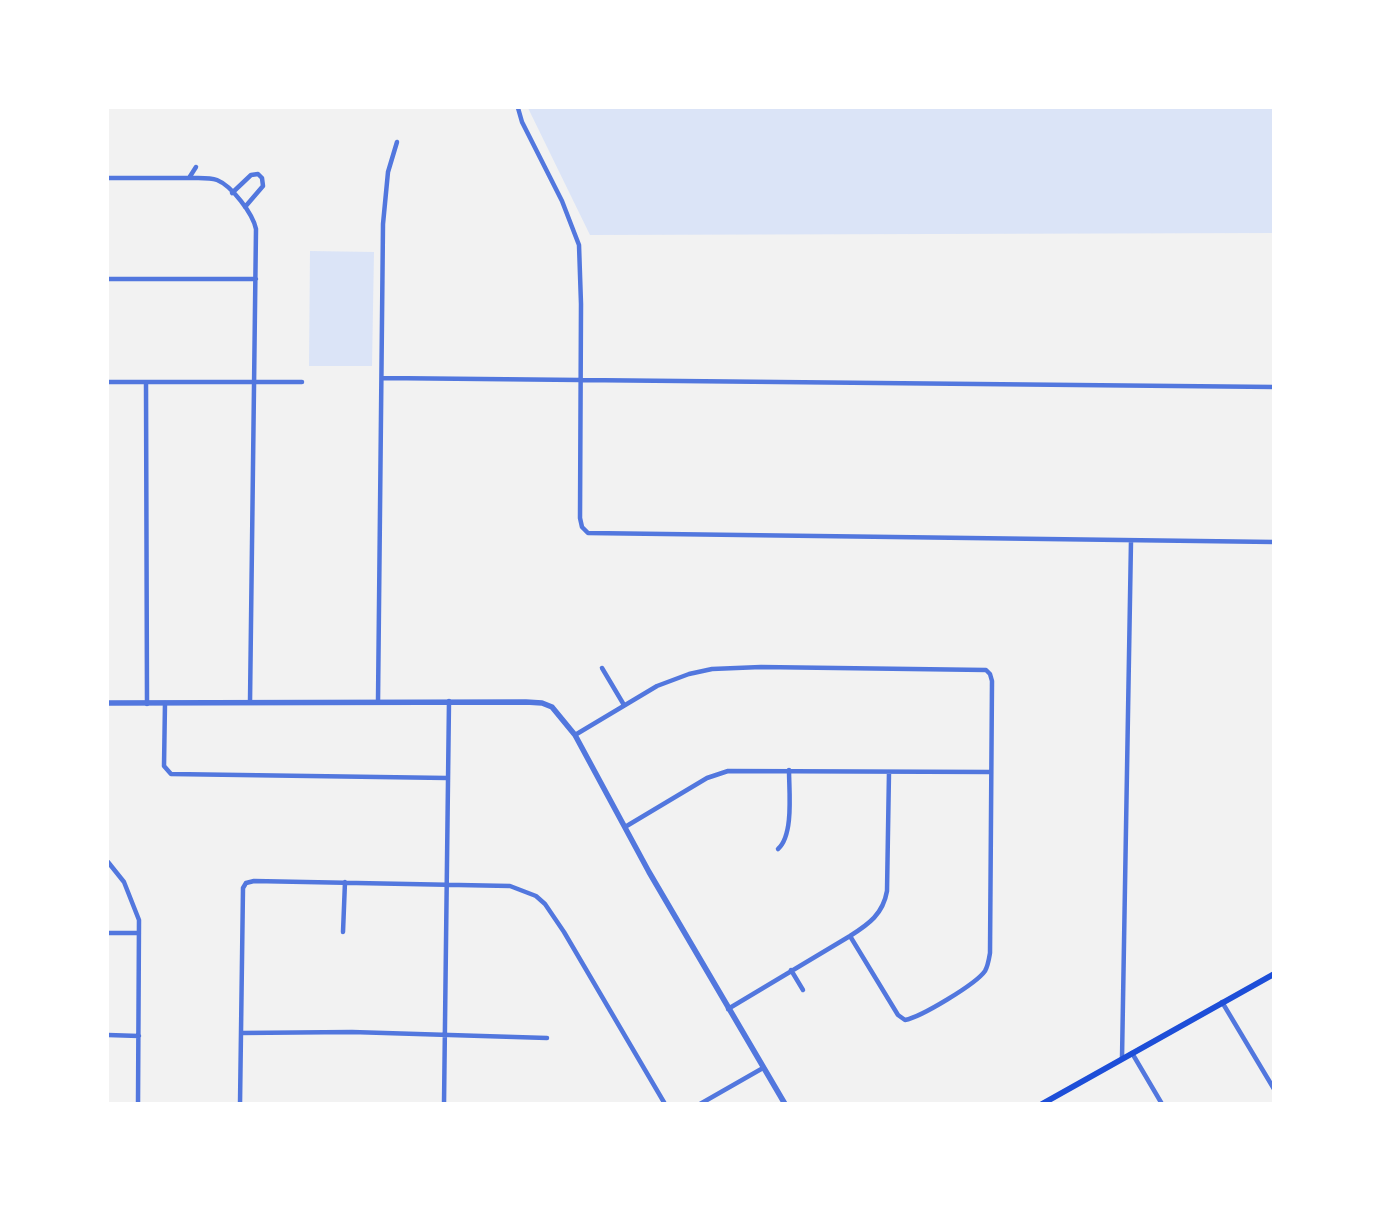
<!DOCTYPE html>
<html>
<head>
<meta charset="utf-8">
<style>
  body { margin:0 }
  #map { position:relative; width:1381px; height:1211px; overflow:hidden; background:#f2f2f2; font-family:Signika,sans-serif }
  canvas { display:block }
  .frame { position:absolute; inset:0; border:109px solid #fff; pointer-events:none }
</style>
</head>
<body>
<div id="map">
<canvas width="1381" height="1211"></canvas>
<div class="frame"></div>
</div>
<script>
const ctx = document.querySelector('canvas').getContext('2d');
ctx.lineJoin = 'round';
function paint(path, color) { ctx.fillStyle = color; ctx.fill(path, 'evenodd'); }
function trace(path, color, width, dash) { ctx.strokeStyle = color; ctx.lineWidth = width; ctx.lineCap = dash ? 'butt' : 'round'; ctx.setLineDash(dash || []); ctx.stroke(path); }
const green = new Path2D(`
  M528 108H1273V233L590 235Z
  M310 251 374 252 372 366H309Z`);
const minor = new Path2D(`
  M518 108 522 122 562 201 579 245 581 304 580 518 582 527 588 533 1274 542
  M108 178H189L196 167
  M189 178C198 178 209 177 217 180 232 186 253 214 256 229L250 702
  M232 193 251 175 258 174 262 178 263 186 245 207
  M108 279H256
  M382 378 1274 387
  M108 382H302
  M146 383 147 704
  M602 668 624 705
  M378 701 383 224 388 172 397 142
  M165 703 164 766 171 774 447 778
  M575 735 657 686 689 674 712 669 761 667 986 670 990 674 992 681 990 953C989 959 988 966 985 971 976 984 921 1017 905 1020L898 1015 850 936
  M625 827 707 778 728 771 991 772
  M778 849C794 835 789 791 789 770
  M108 862 124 882 139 920 138 1104
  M343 932 345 882
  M108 933H139
  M791 970 803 990
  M1222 1002 1274 1089
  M728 1009 850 936C869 924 883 914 887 891L889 772
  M241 1033 352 1032 547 1038
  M108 1035 139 1036
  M1132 1053 1162 1104
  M1122 1058 1131 541
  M240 1104 243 888 246 883 254 881 510 886 536 896 545 904 564 932 665 1104
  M444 1104 449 701
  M700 1104 763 1068`);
const tertiary = new Path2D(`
  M108 703 526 702 542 703 552 707 575 735 649 872 785 1104`);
const secondary = new Path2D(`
  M1042 1104 1274 974`);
paint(green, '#dbe4f7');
trace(minor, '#5277de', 4.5);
trace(tertiary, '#5277de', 5.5);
trace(secondary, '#1d4ed8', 6);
</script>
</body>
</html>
